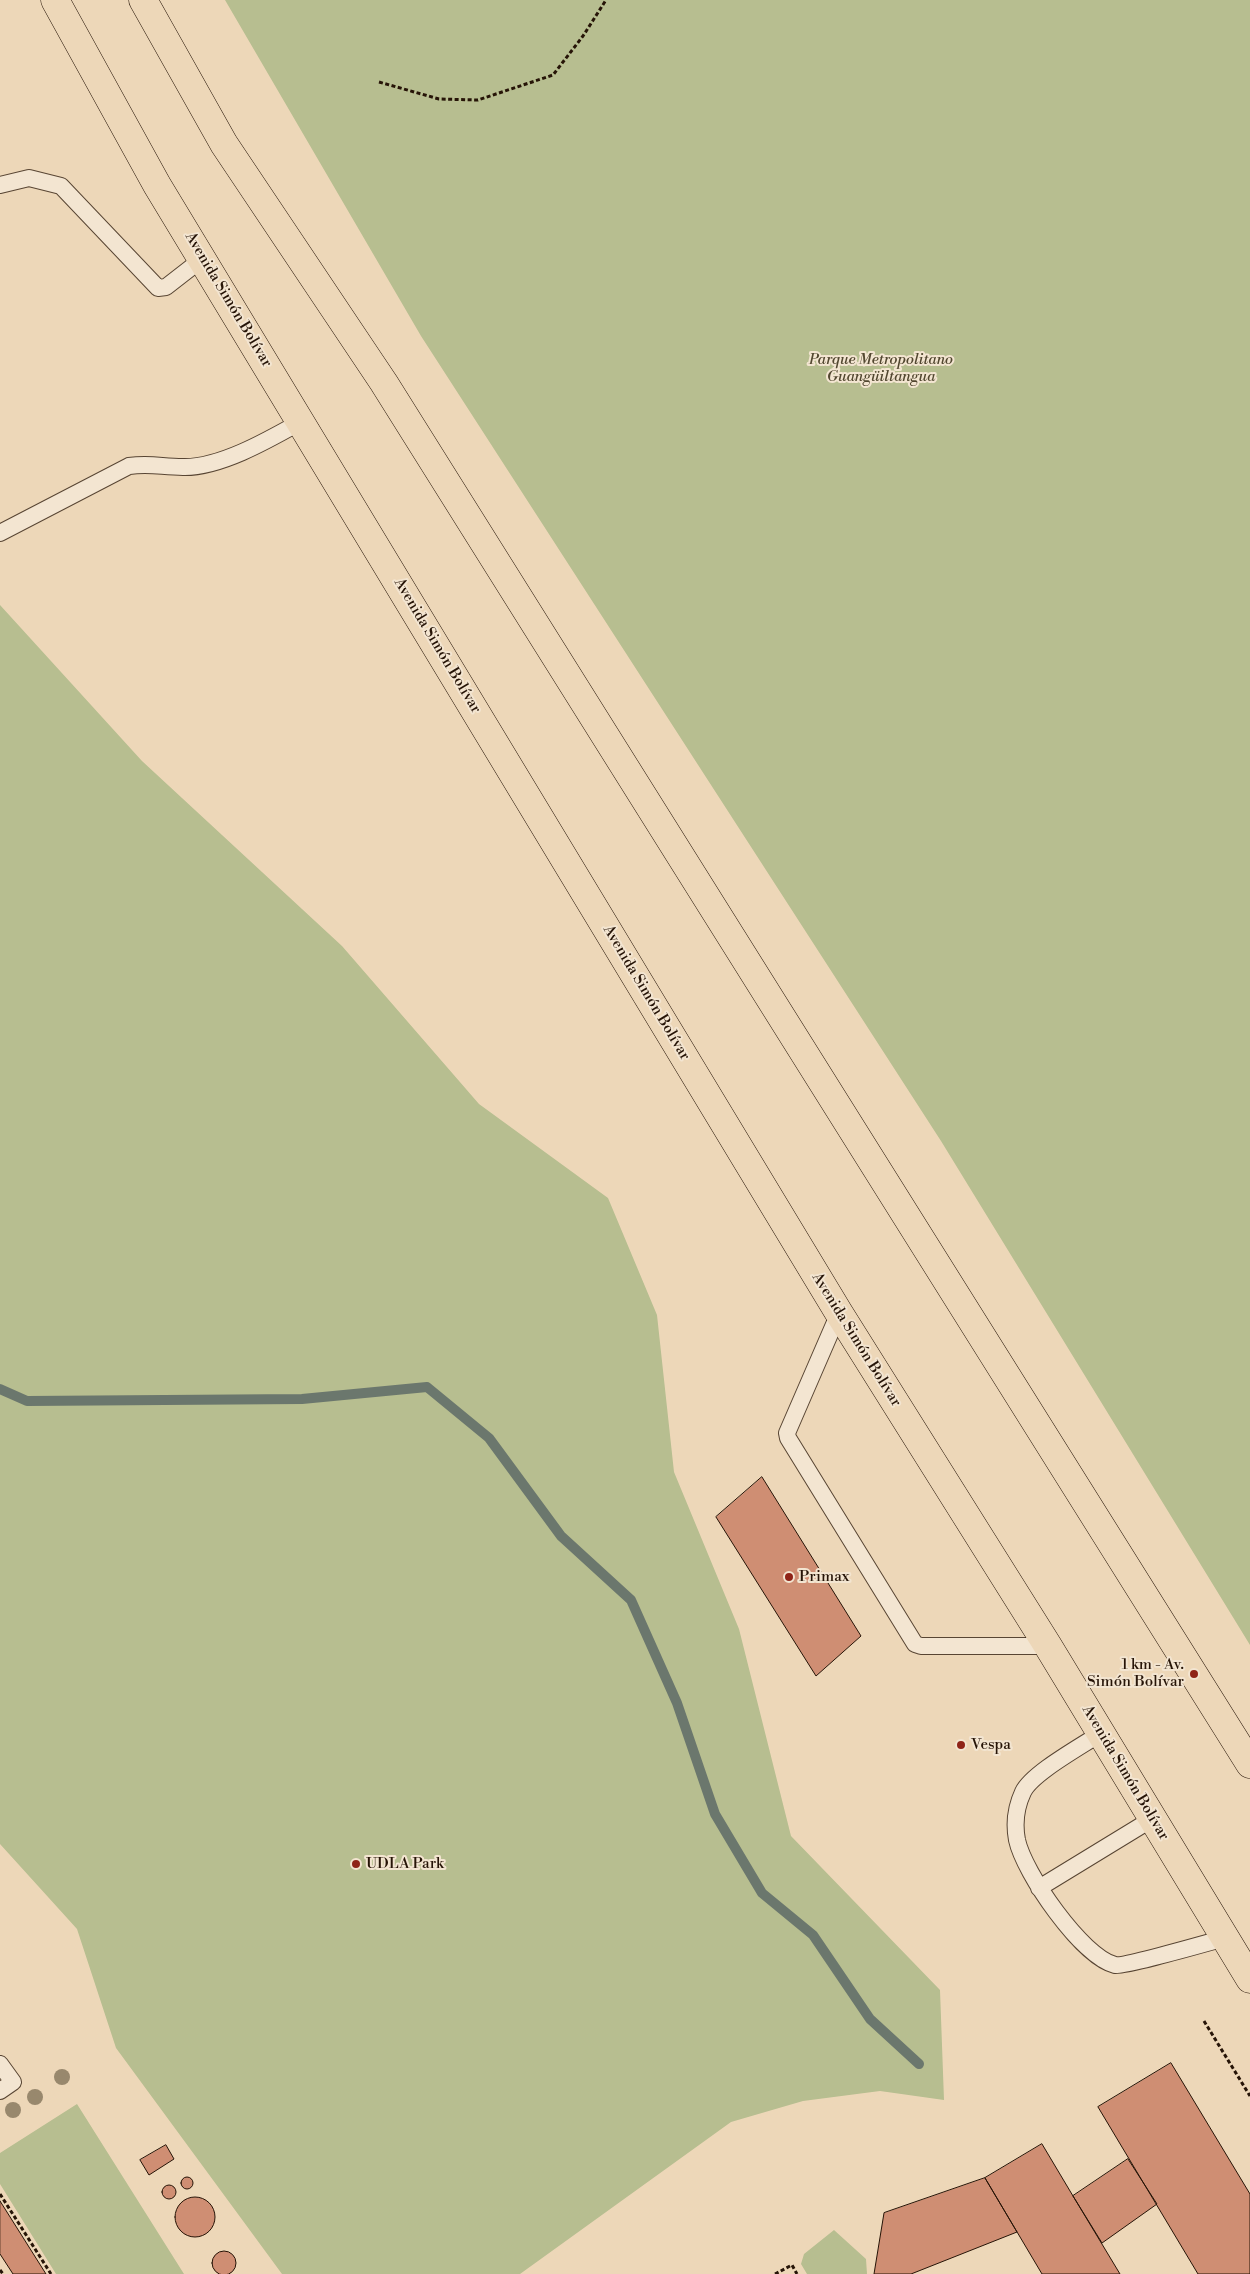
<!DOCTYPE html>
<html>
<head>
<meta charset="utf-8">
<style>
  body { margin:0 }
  canvas { display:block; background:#edd7b8 }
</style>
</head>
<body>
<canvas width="1250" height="2274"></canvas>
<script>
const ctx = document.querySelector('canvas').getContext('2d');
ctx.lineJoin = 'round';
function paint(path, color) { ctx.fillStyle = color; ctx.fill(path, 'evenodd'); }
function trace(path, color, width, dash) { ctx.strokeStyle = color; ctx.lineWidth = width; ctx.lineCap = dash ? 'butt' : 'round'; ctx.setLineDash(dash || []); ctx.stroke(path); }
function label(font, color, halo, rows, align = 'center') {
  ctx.font = font + ' "Libre Bodoni",serif'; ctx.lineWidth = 4; ctx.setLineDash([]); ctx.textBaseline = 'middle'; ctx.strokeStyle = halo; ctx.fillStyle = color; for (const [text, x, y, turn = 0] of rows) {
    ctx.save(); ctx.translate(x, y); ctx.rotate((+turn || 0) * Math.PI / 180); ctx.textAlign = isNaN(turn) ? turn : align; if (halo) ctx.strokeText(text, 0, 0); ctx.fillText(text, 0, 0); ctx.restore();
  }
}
const green = new Path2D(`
  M225 0H1250V1645L941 1141 421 336Z
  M0 605 142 761 342 946 479 1104 608 1198 657 1315 674 1472 739 1629 791 1836 940 1990 944 2100 880 2091 803 2101 731 2122 520 2274H282L116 2048 77 1929 0 1844Z
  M77 2104 184 2274H56L0 2184V2153Z
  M834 2230 866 2259 867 2274H807L801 2264 804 2254Z`);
const stream = new Path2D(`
  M0 1389 27 1401 302 1399 427 1387 489 1438 561 1536 631 1600 677 1703 715 1814 762 1893 813 1935 870 2019 919 2064`);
const building = new Path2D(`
  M762 1477 861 1636 816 1676 716 1517Z
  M1171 2063 1250 2194V2274H1198L1098 2107Z
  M1042 2144 1073 2196 1120 2274H1042L985 2178Z
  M166 2145 174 2159 149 2175 140 2160Z
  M1128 2159 1157 2204 1102 2243 1073 2196Z
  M181 2183a6 6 0 1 1 12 0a6 6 0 1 1-12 0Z
  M985 2178 1017 2232 911 2274H874L884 2213Z
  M162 2192a7 7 0 1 1 14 0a7 7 0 1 1-14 0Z
  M175 2217a20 20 0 1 1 40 0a20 20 0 1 1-40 0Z
  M0 2201 46 2274H13L0 2254Z
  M212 2263a12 12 0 1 1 24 0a12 12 0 1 1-24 0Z`);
const path = new Path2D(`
  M379 82 439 99 478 100 553 75 583 36 606 0
  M1204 2021 1250 2096
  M0 2194 51 2274
  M0 2270 3 2274
  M775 2274 792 2265 797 2274`);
const service = new Path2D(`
  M0 185 29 178 61 186 158 288 166 287 202 259
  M0 533 129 466C151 463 162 467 183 467 220 468 270 439 302 421
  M839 1313 787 1433 788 1438 915 1644 921 1646H1048
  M1101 1733C1082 1746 1032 1773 1023 1792 1016 1807 1014 1824 1017 1840 1024 1873 1082 1957 1115 1965 1124 1967 1210 1942 1225 1938
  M1039 1888 1152 1819
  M0 2064 13 2082 0 2091`);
const trunk = new Path2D(`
  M55 0 157 185 839 1313 1048 1646 1250 1979
  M143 0 224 144 384 383 1250 1764`);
const trees = [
  [62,2077],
  [35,2097],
  [13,2110]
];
const markers = [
  [789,1577,5,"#8f2418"],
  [1194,1674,5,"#8f2418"],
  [961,1745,5,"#8f2418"],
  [356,1864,5,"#8f2418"]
];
const streetNames = [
  ["Avenida Simón Bolívar",228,300,59],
  ["Avenida Simón Bolívar",437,646,59],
  ["Avenida Simón Bolívar",646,993,59],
  ["Avenida Simón Bolívar",856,1340,58],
  ["Avenida Simón Bolívar",1125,1773,59]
];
const parkNames = [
  ["Parque Metropolitano",881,360],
  ["Guangüiltangua",881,377]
];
const poiNames = [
  ["Primax",799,1577],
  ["1 km - Av.",1184,1665,"right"],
  ["Simón Bolívar",1184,1682,"right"],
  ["Vespa",971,1745],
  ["UDLA Park",366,1864]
];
paint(green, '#b7be90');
trace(stream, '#6b776d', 10);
paint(building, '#cf8e73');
trace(building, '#261407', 1);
trace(service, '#584533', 18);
trace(trunk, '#261407', 29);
trace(path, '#261407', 3, [4, 2.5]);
trace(service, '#f3e5d1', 16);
trace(trunk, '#edd7b8', 28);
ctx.fillStyle = '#98886d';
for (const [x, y] of trees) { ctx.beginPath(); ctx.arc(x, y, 8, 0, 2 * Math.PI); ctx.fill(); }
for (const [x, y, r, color] of markers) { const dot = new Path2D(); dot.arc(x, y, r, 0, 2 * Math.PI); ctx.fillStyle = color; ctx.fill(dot); trace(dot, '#f3e5d1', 2); }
label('15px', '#261407', '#f3e5d1', streetNames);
label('italic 15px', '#524730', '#f3e5d1', parkNames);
label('15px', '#261407', '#f3e5d1', poiNames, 'left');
</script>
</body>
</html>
